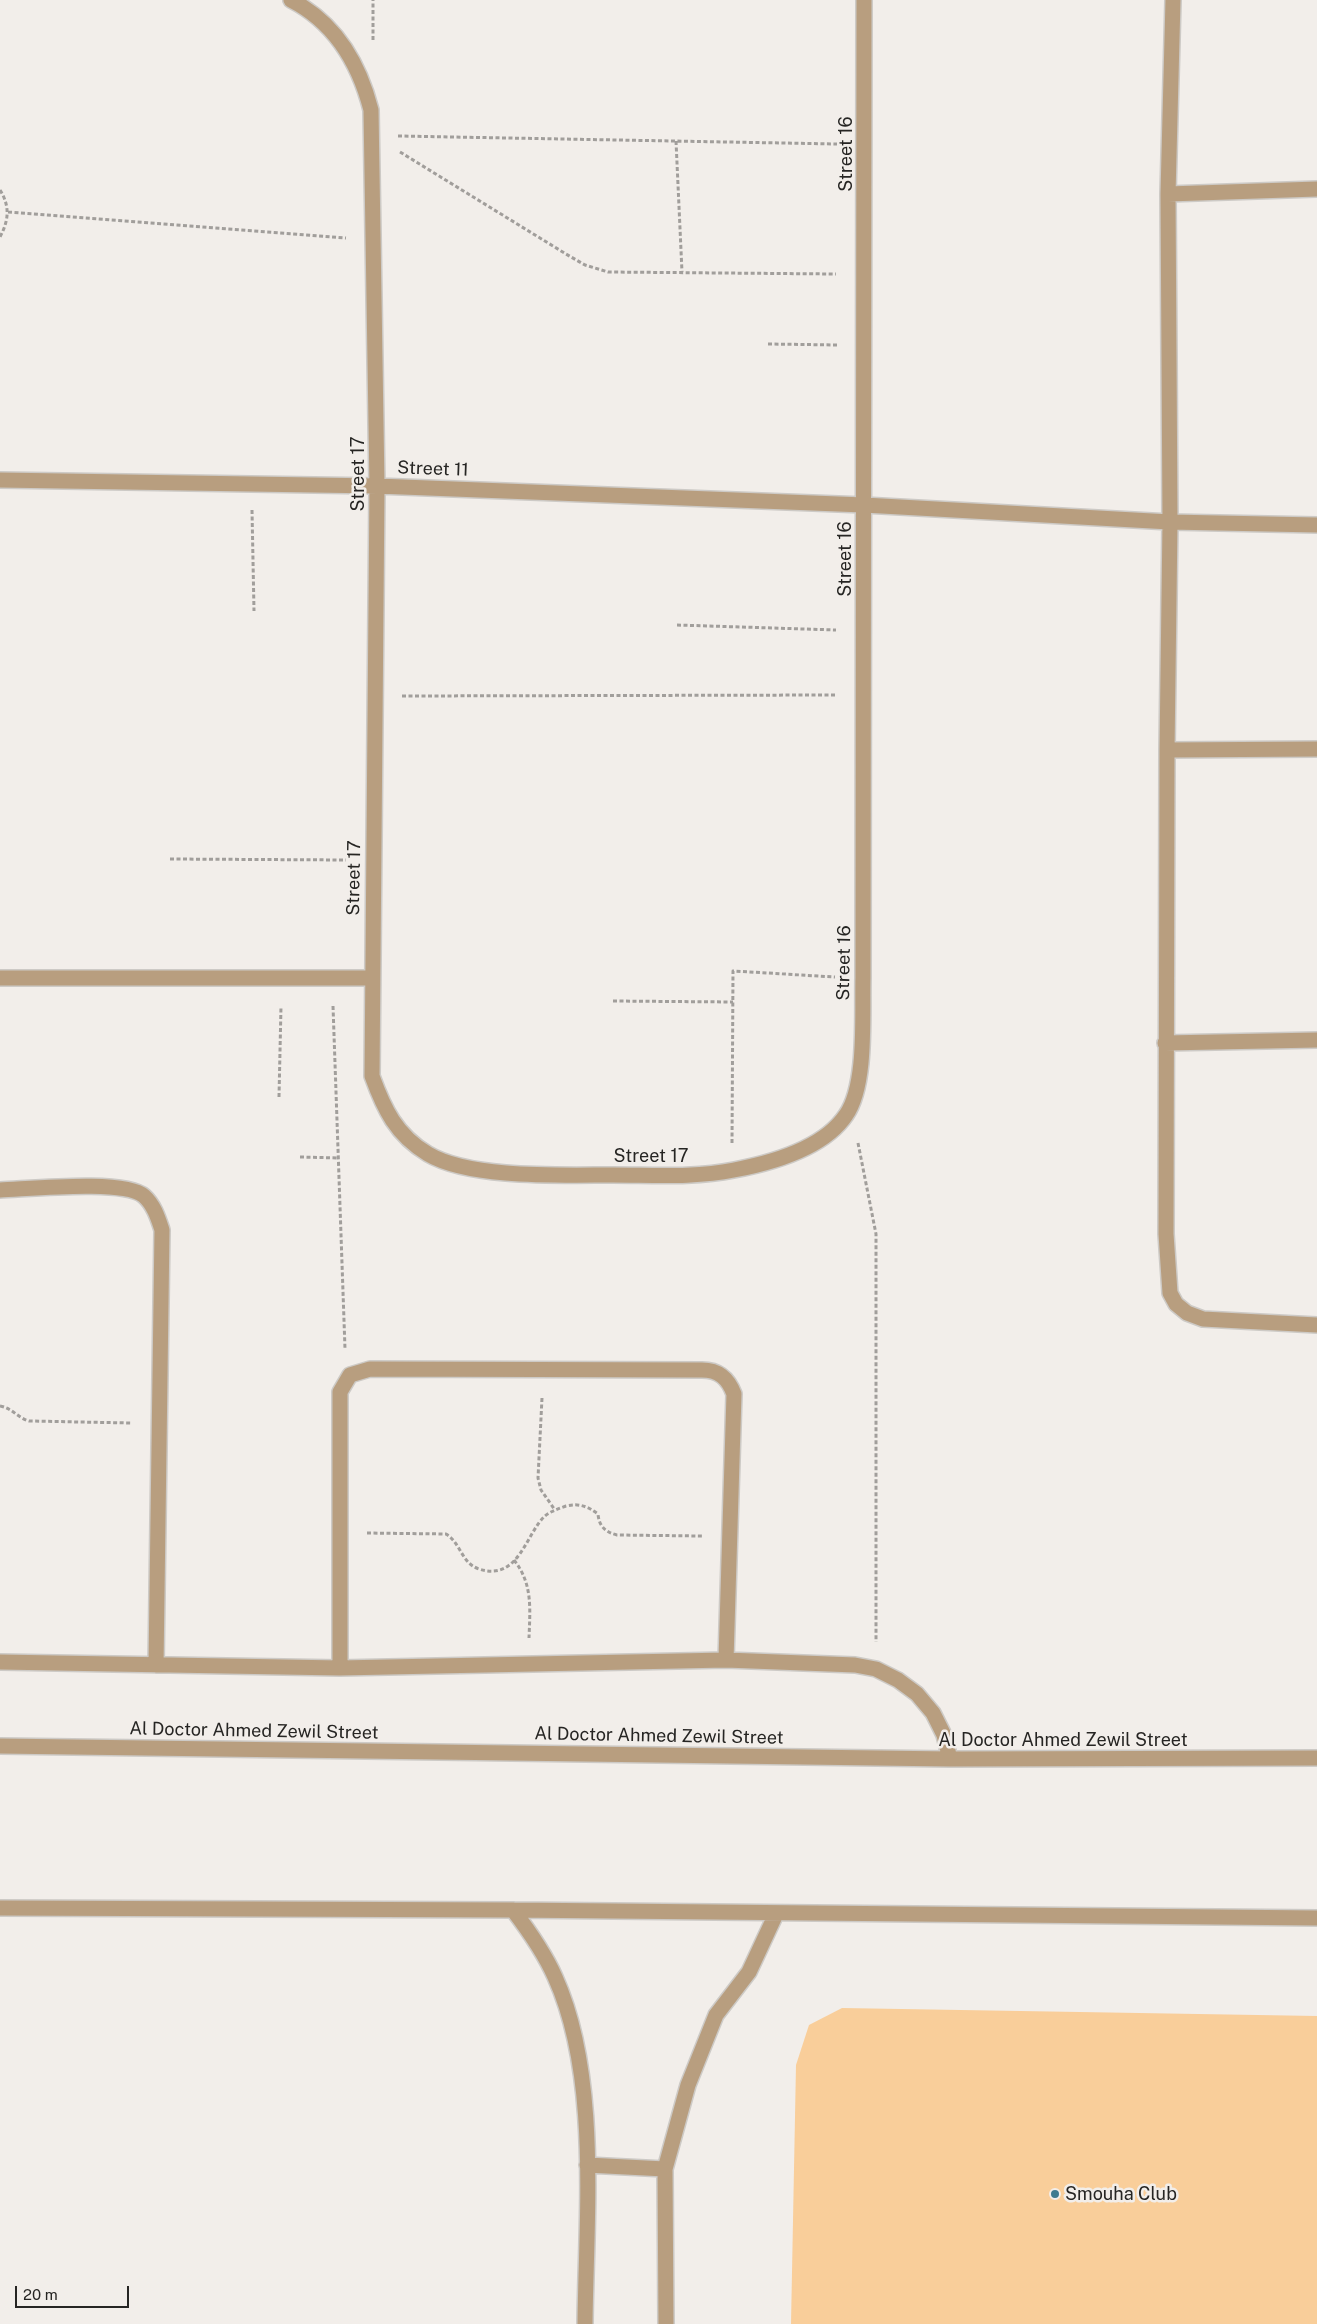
<!DOCTYPE html>
<html>
<head>
<meta charset="utf-8">
<style>
  body { margin:0 }
  #map { position:relative; width:1317px; height:2324px; overflow:hidden; background:#f2eeea; font-family:"Public Sans",sans-serif }
  canvas { display:block }
  .scale { position:absolute; left:15px; top:2286px; width:114px; height:22px; box-sizing:border-box; border:2px solid #262523; border-top:0; padding-left:6px; font-size:15px; line-height:18px; white-space:nowrap; color:#262523; -webkit-text-stroke:4px #f2eeea; paint-order:stroke }
</style>
</head>
<body>
<div id="map">
<canvas width="1317" height="2324"></canvas>
<div class="scale">20 m</div>
</div>
<script>
const ctx = document.querySelector('canvas').getContext('2d');
ctx.lineJoin = 'round';
function paint(path, color) { ctx.fillStyle = color; ctx.fill(path, 'evenodd'); }
function trace(path, color, width, dash) { ctx.strokeStyle = color; ctx.lineWidth = width; ctx.lineCap = dash ? 'butt' : 'round'; ctx.setLineDash(dash || []); ctx.stroke(path); }
function label(font, color, halo, rows, align = 'center') {
  ctx.font = font + ' "Public Sans",sans-serif'; ctx.lineWidth = 5; ctx.setLineDash([]); ctx.textBaseline = 'middle'; ctx.strokeStyle = halo; ctx.fillStyle = color; for (const [text, x, y, turn = 0] of rows) {
    ctx.save(); ctx.translate(x, y); ctx.rotate((+turn || 0) * Math.PI / 180); ctx.textAlign = isNaN(turn) ? turn : align; if (halo) ctx.strokeText(text, 0, 0); ctx.fillText(text, 0, 0); ctx.restore();
  }
}
const green = new Path2D(`
  M842 2008 1317 2016V2324H791L796 2065 809 2025Z`);
const path = new Path2D(`
  M373 40V0
  M398 136 837 144
  M676 141 682 272
  M400 152 566 254 585 265 608 272 836 274
  M0 190C10 206 9 220 0 237
  M8 212 346 238
  M768 344 838 345
  M252 510 254 611
  M677 625 836 630
  M402 696 835 695
  M170 859 346 860
  M613 1001 733 1002
  M333 1006 345 1349
  M279 1097 281 1006
  M732 1143 733 971 835 977
  M858 1143 876 1234V1642
  M300 1157 339 1158
  M542 1398 538 1478 541 1490 555 1510
  M0 1406C12 1408 18 1418 29 1421L132 1423
  M367 1533 446 1534C461 1543 461 1563 479 1569 519 1582 526 1533 545 1516 551 1511 558 1509 566 1506 579 1503 587 1506 598 1514 599 1526 605 1532 617 1535L702 1536
  M514 1560C533 1584 530 1609 529 1638`);
const minor = new Path2D(`
  M291 0C336 23 359 63 371 110L377 486 372 1076C384 1109 396 1135 428 1154 470 1179 563 1175 613 1175 653 1175 695 1178 734 1170 771 1163 824 1148 846 1115 867 1085 862 1016 863 978L864 0
  M1173 0 1168 194 1170 522 1167 750 1166 1234 1170 1293 1176 1304 1187 1313 1203 1319 1317 1325
  M1168 194 1317 189
  M0 480 377 486 864 505 1170 522 1317 525
  M1167 750 1317 749
  M0 978H372
  M1165 1043 1317 1040
  M0 1190C29 1189 125 1179 144 1196 154 1205 158 1218 162 1230L156 1665
  M0 1662 340 1668 726 1660 855 1665 876 1669 898 1680 917 1694 933 1713 944 1735 950 1759
  M340 1668V1392L350 1375 370 1369 702 1370C719 1370 728 1378 734 1394L726 1660
  M0 1746 950 1759 1317 1758
  M0 1908 513 1910 1317 1918
  M513 1910C529 1931 544 1952 555 1977 600 2076 586 2217 585 2324
  M587 2165 665 2169
  M666 2324 665 2169 688 2085 716 2015 749 1972 776 1914`);
const markers = [
  [1055,2194,5,"#3d7b90"]
];
const streetNames = [
  ["Street 16",846,154,-90],
  ["Street 11",433,469,2],
  ["Street 17",358,474,-90],
  ["Street 16",845,559,-90],
  ["Street 17",354,878,-89],
  ["Street 16",844,963,-89],
  ["Street 17",651,1156],
  ["Al Doctor Ahmed Zewil Street",254,1731,1],
  ["Al Doctor Ahmed Zewil Street",659,1736,1],
  ["Al Doctor Ahmed Zewil Street",1063,1740]
];
const poiNames = [
  ["Smouha Club",1065,2194]
];
paint(green, '#f9ce9a');
trace(minor, '#cdcac6', 18);
trace(path, '#a19e9b', 3, [4, 2.5]);
trace(minor, '#b89e7f', 15);
for (const [x, y, r, color] of markers) { const dot = new Path2D(); dot.arc(x, y, r, 0, 2 * Math.PI); ctx.fillStyle = color; ctx.fill(dot); trace(dot, '#f2eeea', 2); }
label('18px', '#262523', '#f2eeea', streetNames);
label('18px', '#262523', '#f2eeea', poiNames, 'left');
</script>
</body>
</html>
